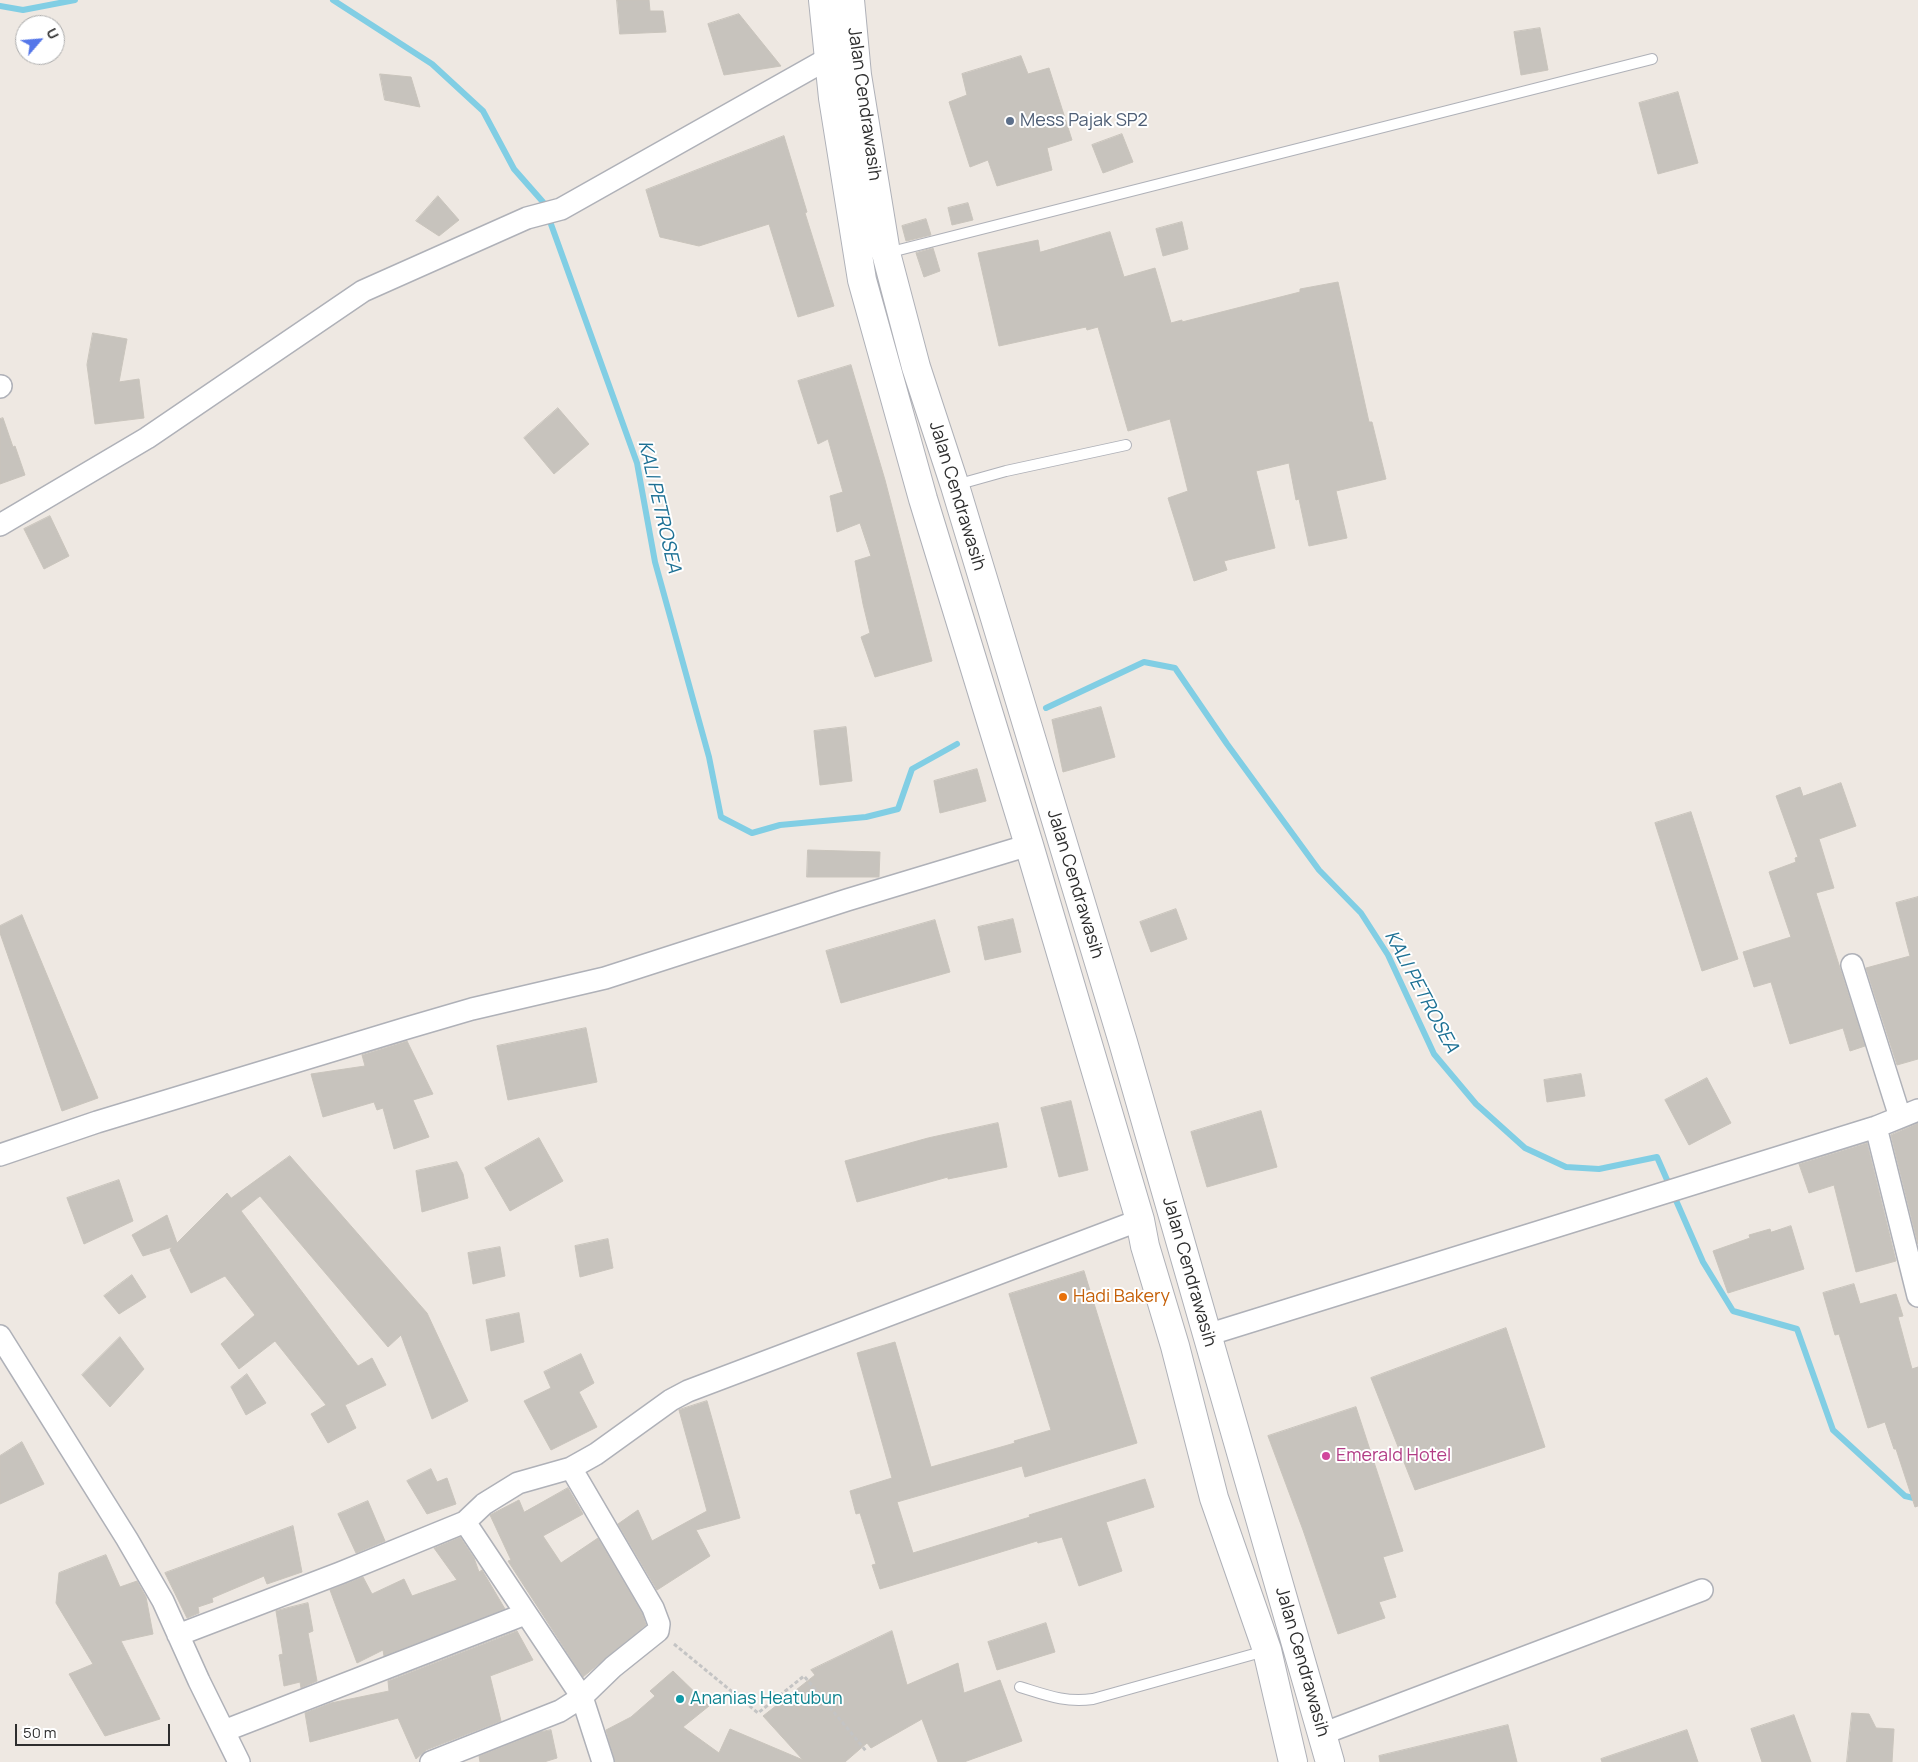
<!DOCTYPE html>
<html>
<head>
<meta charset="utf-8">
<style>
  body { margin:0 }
  #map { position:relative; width:1918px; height:1762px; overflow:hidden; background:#eee8e2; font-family:Manrope,sans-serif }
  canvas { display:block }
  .north { position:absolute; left:15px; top:15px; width:50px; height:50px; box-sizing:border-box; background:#fff; border:1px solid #ababab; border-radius:50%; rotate:63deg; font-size:14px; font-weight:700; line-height:20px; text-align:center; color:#2e2e2e }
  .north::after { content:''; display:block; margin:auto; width:18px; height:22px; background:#5476e9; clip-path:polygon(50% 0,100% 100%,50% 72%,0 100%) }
  .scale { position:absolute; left:15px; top:1724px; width:155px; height:22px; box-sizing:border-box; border:2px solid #2e2e2e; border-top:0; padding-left:6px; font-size:15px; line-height:18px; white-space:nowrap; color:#2e2e2e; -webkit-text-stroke:4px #fff; paint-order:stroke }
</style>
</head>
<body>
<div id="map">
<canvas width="1918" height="1762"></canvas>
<div class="north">U</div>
<div class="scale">50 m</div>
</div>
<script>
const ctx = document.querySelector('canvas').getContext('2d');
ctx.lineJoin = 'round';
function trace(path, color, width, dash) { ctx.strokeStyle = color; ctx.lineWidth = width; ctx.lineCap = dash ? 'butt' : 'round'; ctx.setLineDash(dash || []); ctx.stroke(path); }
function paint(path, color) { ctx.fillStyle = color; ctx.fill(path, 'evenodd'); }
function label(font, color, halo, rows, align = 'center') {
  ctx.font = font + ' Manrope,sans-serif'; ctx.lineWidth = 4; ctx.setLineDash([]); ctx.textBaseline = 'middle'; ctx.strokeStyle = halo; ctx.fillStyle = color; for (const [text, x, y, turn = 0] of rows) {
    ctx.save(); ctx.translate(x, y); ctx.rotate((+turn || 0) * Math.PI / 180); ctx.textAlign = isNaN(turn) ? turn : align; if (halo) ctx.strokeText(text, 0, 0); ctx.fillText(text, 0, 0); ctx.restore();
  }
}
const stream = new Path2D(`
  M333 0 432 64 483 111 514 169 543 202 637 463 655 562 709 757 721 817 752 833 780 825 866 817 898 809 912 769 957 744
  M0 6 23 10 75 0
  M1046 708 1144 662 1175 668 1227 744 1319 870 1361 913 1388 955 1434 1054 1476 1104 1525 1148 1566 1167 1599 1169 1657 1157 1703 1262 1733 1311 1797 1329 1833 1430 1905 1496 1918 1499`);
const building = new Path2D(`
  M617 0H649L650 11H663L666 32 620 34Z
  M739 14 781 66 724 75 708 24Z
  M1540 28 1548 70 1521 75 1514 32Z
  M1021 56 1028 74 1049 68 1072 140 1047 148 1052 170 997 186 988 160 970 167 949 102 967 95 962 74Z
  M380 74 411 77 420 107 385 100Z
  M1678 92 1698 163 1658 174 1639 103Z
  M1122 134 1133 162 1103 173 1092 145Z
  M784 136 807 212 805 213 834 306 798 317 769 224 699 246 660 237 646 190Z
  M438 196 459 220 439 236 416 221Z
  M968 203 973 220 952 225 948 208Z
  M926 219 931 235 906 241 902 226Z
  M1182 222 1188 249 1163 256 1156 229Z
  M1110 232 1124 277 1155 268 1171 323 1182 320V322L1300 292V289L1338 282 1369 422H1372L1386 479 1336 491 1347 538 1309 546 1299 499 1296 500 1289 463 1256 471 1275 548 1224 561 1227 570 1194 581 1168 498 1188 491 1170 419 1128 431 1098 327 1087 330 1086 327 999 346 978 253 1038 240 1040 252Z
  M933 248 940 271 924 277 916 253Z
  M93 333 127 339 119 382 139 379 144 418 95 424 87 365Z
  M851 365 885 480 932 661 875 677 861 637 870 633 863 604 855 561 871 556 860 523 837 532 830 496 843 492 828 439 818 444 798 381Z
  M558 408 589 444 554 474 524 438Z
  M3 418 13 447 15 446 25 475 0 484V419Z
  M50 516 69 556 44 569 24 529Z
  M1101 707 1115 757 1063 772 1052 720Z
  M846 727 852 781 820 785 814 731Z
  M977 769 986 801 940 813 934 781Z
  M1841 783 1856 826 1819 839 1834 888 1816 893 1865 1046 1850 1051 1843 1028 1790 1044 1771 982 1754 987 1743 952 1791 937 1769 872 1796 862 1795 858 1798 857 1776 796 1800 787 1803 796Z
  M1691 812 1738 959 1702 971 1655 823Z
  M808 850 880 852 879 877H807Z
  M1918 897V1059L1897 1065 1866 968 1910 956 1896 903Z
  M1176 909 1187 939 1151 952 1140 922Z
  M22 915 98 1098 62 1111 0 933V926Z
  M1013 919 1021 952 985 960 978 927Z
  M935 920 950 972 841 1003 826 951Z
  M586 1028 597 1082 508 1100 497 1046Z
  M407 1041 433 1094 413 1100 429 1137 394 1149 383 1108 377 1110 374 1102 323 1117 311 1074 365 1066 362 1055Z
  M1581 1074 1585 1096 1547 1102 1544 1080Z
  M1707 1078 1731 1123 1689 1145 1665 1100Z
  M1071 1101 1088 1170 1059 1177 1041 1108Z
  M1261 1111 1277 1167 1207 1187 1191 1132Z
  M998 1123 1007 1167 948 1179V1177L857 1202 845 1161 928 1138Z
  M1918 1123V1244L1891 1135Z
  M539 1138 563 1181 510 1211 485 1168Z
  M1867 1143 1896 1261 1856 1272 1834 1185 1809 1193 1799 1164Z
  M290 1156 427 1313 468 1401 432 1419 401 1335 388 1347 260 1196 241 1211 358 1366 372 1358 386 1385 345 1405 356 1428 328 1443 311 1414 326 1405 275 1341 239 1369 221 1344 255 1315 225 1276 191 1293 170 1250 172 1247 143 1256 132 1235 167 1215 177 1243 227 1193 231 1198Z
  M457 1162 463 1174 468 1198 422 1212 416 1171Z
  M119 1180 133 1221 84 1244 67 1198Z
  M1791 1226 1804 1269 1728 1293 1713 1251 1750 1238 1749 1235 1770 1229 1771 1232Z
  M608 1239 613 1268 580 1277 575 1246Z
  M500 1247 505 1276 473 1284 468 1253Z
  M1084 1271 1137 1443 1025 1477 1022 1466 897 1502 913 1553 1030 1517 1029 1515 1145 1479 1154 1507 1106 1522 1122 1571 1079 1586 1062 1537 1038 1543 1037 1541 880 1589 872 1565 876 1564 860 1513 856 1514 850 1491 892 1478 857 1353 895 1342 931 1467 1015 1443 1014 1441 1051 1430 1009 1294Z
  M132 1275 146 1297 119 1314 104 1296Z
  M1854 1284 1860 1304 1896 1294 1903 1316 1898 1317 1912 1369 1918 1367V1506L1915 1507 1896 1449H1894L1885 1422 1868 1428 1839 1334 1835 1335 1823 1293Z
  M519 1313 524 1342 491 1351 486 1320Z
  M1506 1328 1545 1447 1415 1490 1371 1378Z
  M120 1337 144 1369 110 1407 82 1375Z
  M581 1354 594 1383 579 1392 597 1427 551 1450 524 1401 551 1388 544 1372Z
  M247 1374 266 1403 246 1415 231 1387Z
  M707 1401 740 1518 696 1530 710 1556 657 1590 618 1524 638 1510 652 1541 707 1511 679 1410Z
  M1356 1407 1403 1551 1383 1557 1396 1597 1379 1602 1385 1618 1338 1634 1303 1530 1268 1436Z
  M22 1442 44 1484 0 1504V1456Z
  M431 1469 437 1482 447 1478 456 1504 427 1514 407 1481Z
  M568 1488 583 1514 543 1536 561 1563 598 1538 642 1613 646 1625 583 1677 508 1561 511 1560 490 1515 519 1500 524 1512Z
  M368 1501 385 1541 356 1553 338 1514Z
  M293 1526 302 1572 267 1584 264 1576 212 1598 213 1602 198 1607 199 1613 187 1618 165 1573Z
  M460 1537 474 1558 479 1572 482 1570 505 1609 384 1656 383 1650 357 1663 330 1590 363 1577 372 1594 404 1579 412 1596 457 1580 434 1548Z
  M106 1555 120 1587 137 1581 146 1597 153 1634 121 1641 160 1719 105 1736 69 1674 93 1664 56 1603 59 1573Z
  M308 1603 313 1631 308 1633 317 1681 301 1688 300 1682 284 1686 279 1655 283 1654 276 1611Z
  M1046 1623 1055 1652 997 1670 988 1642Z
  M517 1631 533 1660 490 1676 501 1721 426 1750 416 1759 398 1718 310 1742 305 1713 331 1703 389 1691 388 1681Z
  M892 1631 907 1685 958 1663 964 1693 1000 1680 1022 1741 964 1762H938L922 1719 871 1748 867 1743 845 1762H615L606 1730 631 1717 655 1696 650 1691 673 1671 709 1706 683 1727 719 1753 730 1729 803 1760 763 1716 815 1675 811 1670Z
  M1852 1713 1869 1714 1876 1728 1894 1729 1892 1762H1847Z
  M1794 1715 1811 1762H1762L1751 1729Z
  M1508 1725 1517 1762H1380L1379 1756Z
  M551 1730 557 1758 544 1762H480L479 1756 540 1732Z
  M1687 1730 1698 1762H1602L1601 1759Z`);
const path = new Path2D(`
  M674 1644 758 1713 804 1676 866 1751`);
const service = new Path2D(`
  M887 253 1652 59
  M956 485 1006 471 1126 445
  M1020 1687C1046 1695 1065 1703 1093 1699L1265 1651`);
const minor = new Path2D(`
  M0 387 1 386
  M0 525 147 438 363 291 527 218 561 209 829 58
  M1852 965 1900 1117
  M1876 1127 1918 1296
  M0 1155 97 1122 407 1028 472 1009 605 978 847 900 1029 845
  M1207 1335 1876 1127 1918 1110
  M0 1336 127 1539 163 1601 199 1681 239 1762
  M465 1522 582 1697 603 1762
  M178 1635 340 1573 465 1522 484 1504 518 1483 571 1468 596 1454 671 1400 688 1391 1140 1220
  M224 1731 525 1614
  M1322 1734 1702 1590
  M431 1762 560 1711 582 1697 613 1667 658 1631 659 1624 653 1608 571 1468`);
const secondary = new Path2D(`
  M823 0 833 98 862 280 923 499 1029 845 1140 1220 1145 1246 1175 1346 1214 1498 1267 1650 1293 1762
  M850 0 857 75 886 253 916 367 955 486 1123 1042 1330 1762`);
const markers = [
  [1010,121,5,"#5c6f8a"],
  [1063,1297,5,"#e8710a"],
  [1326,1456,5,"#d1479c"],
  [680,1699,5,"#0f9aa8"]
];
const streetNames = [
  ["Jalan Cendrawasih",864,104,82],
  ["Jalan Cendrawasih",957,496,73],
  ["Jalan Cendrawasih",1075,884,73],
  ["Jalan Cendrawasih",1189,1272,74],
  ["Jalan Cendrawasih",1302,1662,74]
];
const serviceNames = [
  ["Mess Pajak SP2",1020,121]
];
const foodNames = [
  ["Hadi Bakery",1073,1297]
];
const hotelNames = [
  ["Emerald Hotel",1336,1456]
];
const cultureNames = [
  ["Ananias Heatubun",690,1699]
];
const waterNames = [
  ["KALI PETROSEA",659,507,77],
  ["KALI PETROSEA",1421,992,62]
];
trace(stream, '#81cee4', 6);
paint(building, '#c7c3bd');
trace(building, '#c9c4bc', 1);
trace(service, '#afb1b8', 12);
trace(minor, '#afb1b8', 24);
trace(secondary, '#afb1b8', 30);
trace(path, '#c4c4c4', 3, [4, 2.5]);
trace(service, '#fff', 10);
trace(minor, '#fff', 21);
trace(secondary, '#fff', 28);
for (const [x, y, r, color] of markers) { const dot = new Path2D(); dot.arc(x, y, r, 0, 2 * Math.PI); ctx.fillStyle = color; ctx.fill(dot); trace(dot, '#fff', 2); }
label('18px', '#2e2e2e', '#fff', streetNames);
label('18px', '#4e5e75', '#fff', serviceNames, 'left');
label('18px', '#c56008', '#fff', foodNames, 'left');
label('18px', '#b23c85', '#fff', hotelNames, 'left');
label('18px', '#0d838f', '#fff', cultureNames, 'left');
label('italic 19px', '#1c7094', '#fff', waterNames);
</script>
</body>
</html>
